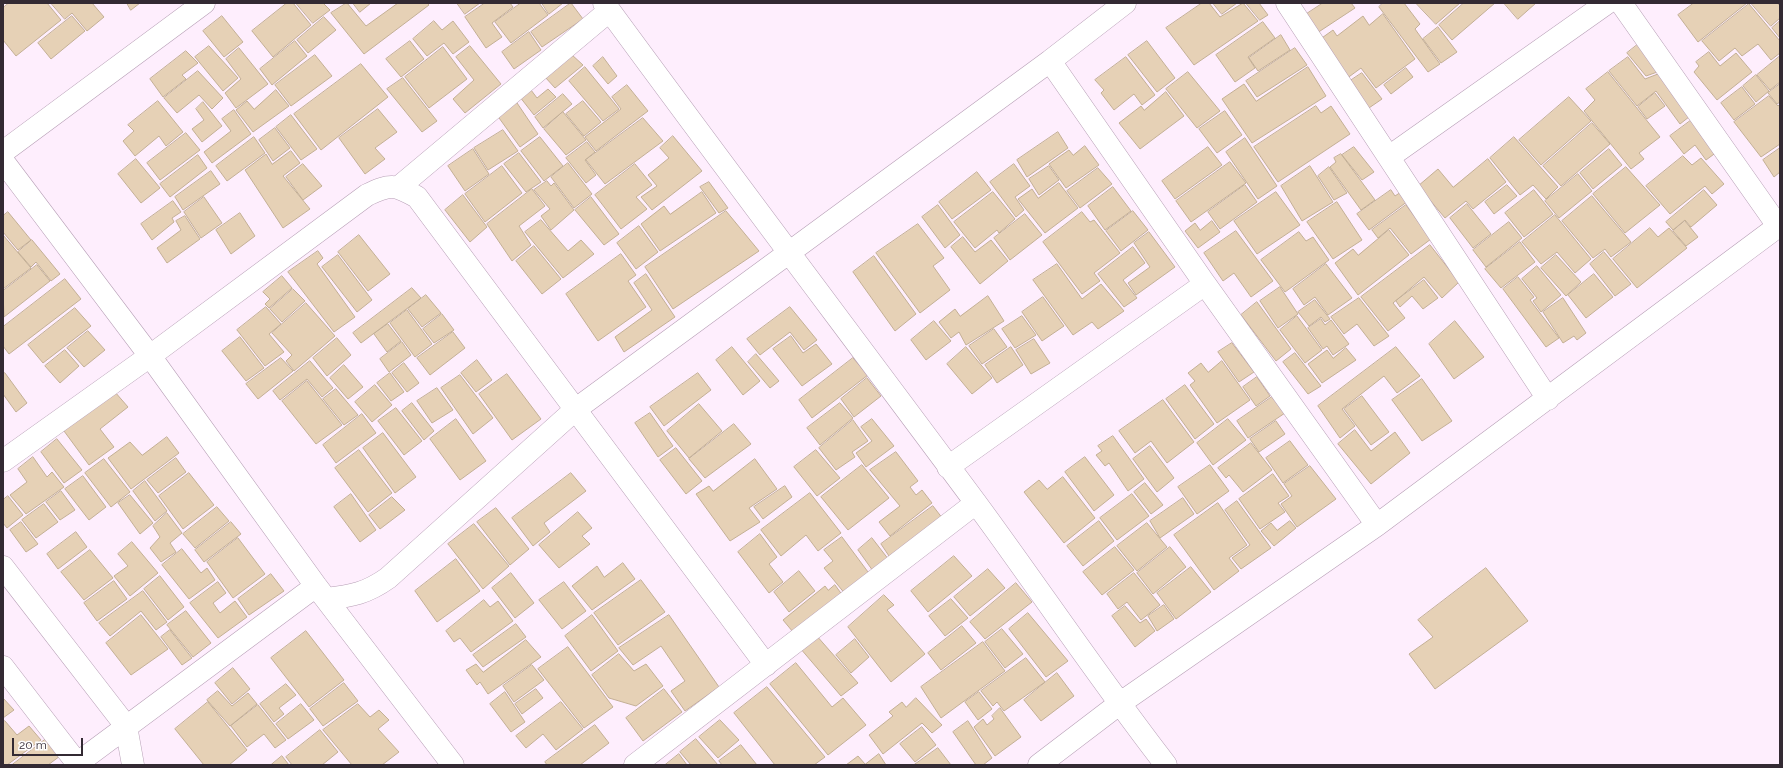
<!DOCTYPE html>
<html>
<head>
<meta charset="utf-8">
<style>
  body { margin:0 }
  #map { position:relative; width:1783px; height:768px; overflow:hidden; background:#feeefd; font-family:Raleway,sans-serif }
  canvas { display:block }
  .frame { position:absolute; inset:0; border:4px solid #332a33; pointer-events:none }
  .scale { position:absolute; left:12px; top:738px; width:71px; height:18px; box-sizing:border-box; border:2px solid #332a33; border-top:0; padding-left:5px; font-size:12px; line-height:14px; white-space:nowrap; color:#332a33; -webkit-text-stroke:3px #fff; paint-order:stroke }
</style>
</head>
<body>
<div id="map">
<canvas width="1783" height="768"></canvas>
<div class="frame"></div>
<div class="scale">20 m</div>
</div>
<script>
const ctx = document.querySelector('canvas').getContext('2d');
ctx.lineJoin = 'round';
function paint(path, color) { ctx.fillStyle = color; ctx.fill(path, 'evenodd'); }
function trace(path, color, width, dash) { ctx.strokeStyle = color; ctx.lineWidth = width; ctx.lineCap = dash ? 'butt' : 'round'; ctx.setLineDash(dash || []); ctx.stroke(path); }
const building = new Path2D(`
  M9 3H47L61 20 16 56 3 40V8Z
  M51 3H92L104 17 87 31 72 13 65 19Z
  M127 3H140L131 10Z
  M287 3H293L311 25 273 57 252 31Z
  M296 3H323L330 10 313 23Z
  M347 3 366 26 398 3H427L429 5 364 54 331 13Z
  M353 3H371L360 12Z
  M457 3H480L465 14Z
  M485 3H510L513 7 492 23 502 37 486 48 465 17Z
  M521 3H539L548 15 511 43 495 22Z
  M542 3H563L549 14Z
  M571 3 583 19 542 47 531 32Z
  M1202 3H1209L1220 17 1243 3 1258 21 1194 65 1166 28Z
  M1213 3H1237L1222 14Z
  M1246 3H1259L1268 15 1260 20Z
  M1323 3H1351L1355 8 1314 35 1302 17Z
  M1383 3H1404L1420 24 1415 29 1440 64 1428 72 1379 7Z
  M1416 3H1460L1436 24Z
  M1464 3H1495L1452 40 1439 25Z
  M1504 3H1536L1518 19Z
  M1694 3H1747L1698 42 1678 15Z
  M1751 3H1777L1780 6V18L1771 26Z
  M1749 4 1780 41V53L1771 60 1758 44 1742 56 1735 48 1719 61 1702 41Z
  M1383 14 1415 59 1376 88 1361 68 1346 79 1319 40 1333 30 1337 36 1363 16 1369 25Z
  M72 16 85 31 51 59 38 43Z
  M222 16 243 42 224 57 203 31Z
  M324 17 336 30 308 53 297 40Z
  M434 21 442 30 453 21 469 42 453 54 444 43 427 56 413 39Z
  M1780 21V38L1772 28Z
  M1263 22 1275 38 1248 57 1255 68 1235 82 1216 55Z
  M1438 27 1457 52 1441 63 1423 39Z
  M529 32 541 50 514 69 502 52Z
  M1281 35 1290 50 1258 71 1249 58Z
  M295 41 307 56 272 85 260 69Z
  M410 41 424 59 401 77 386 59Z
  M1147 41 1175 78 1157 92 1128 55Z
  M1641 42 1663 70 1646 76 1627 53Z
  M209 46 238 78 223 91 195 57Z
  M470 46 501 84 465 113 453 99 474 80 456 57Z
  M443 47 467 79 429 108 405 77Z
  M239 48 268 84 236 108 225 93 241 79 226 59Z
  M1295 48 1307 65 1257 97 1246 81Z
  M186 51 198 63 182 75 186 79 163 97 150 79Z
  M1709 52 1720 66 1736 53 1752 72 1717 100 1694 72 1699 66 1696 62Z
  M571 54 583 65 555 88 545 77Z
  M315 55 332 76 291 106 275 85Z
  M1780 56V82L1770 90 1757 75Z
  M603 57 617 76 608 84 593 66Z
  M1126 57 1155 95 1142 105 1134 94 1114 110 1101 93 1104 90 1095 80Z
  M1628 57 1645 79 1663 72 1694 113 1680 124 1656 91 1637 106 1609 71Z
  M361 64 388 97 321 150 294 114Z
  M585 67 619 109 603 121 569 81Z
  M1308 67 1326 96 1252 143 1222 99 1244 84 1256 101Z
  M1406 68 1413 77 1391 94 1384 85Z
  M198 71 223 98 212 109 199 95 177 113 164 98Z
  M1188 72 1220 111 1197 128 1166 89Z
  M1608 72 1660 137 1639 153 1644 159 1631 169 1584 111 1595 100 1586 89Z
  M1362 73 1382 99 1366 110 1347 83Z
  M1756 75 1769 91 1756 102 1743 86Z
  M403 78 437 121 422 132 387 89Z
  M543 79 531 90 537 98 548 89 556 97 534 115 516 92Z
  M1780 84V102L1777 104 1768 93Z
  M627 85 648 111 596 151 585 137 621 109 612 97Z
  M1742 87 1755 104 1734 120 1721 103Z
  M276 90 289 106 253 132 236 110 247 101 254 109Z
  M1166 92 1184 116 1140 149 1119 123 1141 106 1144 110Z
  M1655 93 1665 106 1647 119 1638 107Z
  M563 94 572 104 543 128 535 117Z
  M1769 96 1778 106 1780 104V144L1761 157 1734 122Z
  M513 97 538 134 520 147 494 111Z
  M1569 97 1591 121 1541 165 1519 140Z
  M158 101 183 132 166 146 159 136 135 156 123 141 134 131 128 125Z
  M583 101 601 122 584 136 566 114Z
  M203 102 222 126 202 142 192 129 204 120 196 109Z
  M1316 106 1321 113 1331 106 1350 134 1278 182 1254 147Z
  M378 109 397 132 375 148 385 159 365 174 339 138Z
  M234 110 251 134 212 163 204 152 231 131 222 119Z
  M1225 111 1242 135 1217 153 1199 129Z
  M563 112 586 140 566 155 544 129Z
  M291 115 317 149 301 160 276 127Z
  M1697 116 1721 149 1706 160 1695 145 1684 154 1670 136Z
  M643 118 663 141 605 184 586 160Z
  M1592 123 1610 144 1561 186 1543 166Z
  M275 128 290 148 273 161 259 140Z
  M503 130 518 151 488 170 474 148Z
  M1058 132 1068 148 1027 177 1017 160Z
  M186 133 200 150 160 180 147 163Z
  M673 136 702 171 652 210 641 197 657 186 648 175 669 158 660 148Z
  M254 137 265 153 227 181 216 166Z
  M540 137 563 166 544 181 521 151Z
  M1514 137 1558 187 1546 199 1533 185 1520 195 1490 158Z
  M1245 138 1277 186 1258 199 1226 152Z
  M587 142 595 152 585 160 596 175 586 183 566 158Z
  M1085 146 1099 165 1066 188 1049 164 1069 150 1073 155Z
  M1208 147 1222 165 1175 199 1162 181Z
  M1354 147 1374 172 1362 180 1342 155Z
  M1780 148V172L1774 177 1763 160Z
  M473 149 489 174 465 191 448 166Z
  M1609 149 1622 165 1593 189 1580 173Z
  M291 151 300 163 283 176 310 209 283 228 245 170 266 154 272 164Z
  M519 153 541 182 526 192 504 164Z
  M1341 154 1375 200 1361 210 1330 167 1336 162 1334 158Z
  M198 155 207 168 170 197 160 184Z
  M1683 156 1692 165 1701 158 1724 184 1712 194 1705 186 1670 214 1646 186Z
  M136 159 160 188 141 203 118 174Z
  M1488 159 1506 182 1473 209 1466 201 1445 218 1418 186 1438 169 1453 187Z
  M1230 162 1246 183 1191 222 1176 201Z
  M568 163 592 194 574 208 551 177Z
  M303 164 322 186 303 200 286 177Z
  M635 164 652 185 636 197 647 209 621 229 595 195Z
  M1014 164 1030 186 1015 197 1024 210 1016 217 990 182Z
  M502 166 522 193 485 222 465 194Z
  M1049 166 1059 180 1039 195 1029 179Z
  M1310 166 1333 202 1302 221 1281 186Z
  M1329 167 1347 193 1334 200 1318 176Z
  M1626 167 1660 205 1625 233 1593 194Z
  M1098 168 1112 184 1080 208 1067 191Z
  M211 171 220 184 183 210 175 197Z
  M977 172 991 190 952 219 939 202Z
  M1578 174 1592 191 1559 218 1545 201Z
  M547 181 551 186 554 183 574 210 551 230 541 216 550 209 534 190Z
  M709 182 728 208 719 213 700 187Z
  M1059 183 1078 208 1045 233 1018 199 1032 189 1038 198Z
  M1245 185 1257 202 1220 229 1208 212Z
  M1507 185 1517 196 1494 214 1485 202Z
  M1113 187 1131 211 1105 230 1088 206Z
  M532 189 545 206 519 226 531 245 512 261 487 224Z
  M1391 190 1395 196 1401 192 1408 201 1369 230 1357 214Z
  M1534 190 1553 214 1524 237 1505 213Z
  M1704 190 1717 205 1691 227 1685 220 1673 230 1666 222Z
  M702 192 716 213 660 251 641 224 664 206 670 214Z
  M993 192 1015 219 999 233 997 230 975 248 954 222Z
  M1276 192 1300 225 1257 254 1234 221Z
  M463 195 487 227 470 242 445 210Z
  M1592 196 1631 242 1611 257 1605 249 1593 258 1562 221Z
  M204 197 222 223 201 238 184 212Z
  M591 197 619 234 604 245 575 210Z
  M173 201 181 212 172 218 174 222 152 240 141 224Z
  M1337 202 1362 240 1333 259 1307 222Z
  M1467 204 1491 234 1473 248 1450 218Z
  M938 205 960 235 945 248 922 217Z
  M1406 205 1431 239 1411 254 1390 228 1378 238 1372 230Z
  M726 211 759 251 673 309 645 267Z
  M1133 211 1148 230 1121 251 1106 231Z
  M8 212 31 240 18 250 3 232V216Z
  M1082 212 1090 222 1094 220 1120 253 1094 273 1100 281 1082 294 1043 242Z
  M240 213 255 236 231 254 216 230Z
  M1025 214 1042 235 1010 260 994 238Z
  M1555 215 1591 259 1575 273 1557 252 1541 264 1522 242Z
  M185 216 200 239 167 263 157 248 181 230 176 221Z
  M541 220 568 251 581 240 594 254 563 278 525 232Z
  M1212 221 1220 232 1198 248 1185 231 1195 223 1200 230Z
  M1685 221 1698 237 1686 246 1673 231Z
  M1509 222 1522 238 1486 267 1473 250Z
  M918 224 944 258 933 266 950 290 920 313 876 253Z
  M639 226 658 252 636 269 617 243Z
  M1650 228 1658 237 1669 228 1687 248 1637 288 1613 259Z
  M1389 230 1409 255 1358 295 1335 263 1353 249 1358 255Z
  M1236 231 1273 281 1251 297 1234 273 1223 281 1204 253Z
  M1149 232 1175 267 1136 295 1128 283 1150 267 1134 243Z
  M1299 232 1306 241 1313 237 1329 260 1285 292 1261 260Z
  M3 235 31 268 3 289Z
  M359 235 390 274 368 291 338 252Z
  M963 237 975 252 991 240 1008 261 980 284 951 247Z
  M32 240 60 274 51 281 36 262 31 267 18 252Z
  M1520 242 1535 262 1501 288 1485 269Z
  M1430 245 1459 282 1442 298 1424 277 1393 303 1405 318 1388 331 1361 297Z
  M534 246 561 279 542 294 516 261Z
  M1133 247 1145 263 1123 280 1137 298 1124 307 1098 274Z
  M318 251 323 258 317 264 355 317 334 332 288 272Z
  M1604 252 1631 284 1615 296 1590 264Z
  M621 254 636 275 628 281 646 307 598 341 566 294Z
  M338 255 372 300 357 312 322 267Z
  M1556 255 1581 282 1566 296 1541 268Z
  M874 256 916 314 895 331 853 272Z
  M1057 264 1082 299 1101 284 1124 311 1098 329 1092 322 1073 335 1033 280Z
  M1326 264 1352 298 1328 315 1315 297 1304 305 1293 289Z
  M37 265 50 281 4 317 3 291Z
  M1537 266 1561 295 1541 312 1533 301 1537 298 1522 279Z
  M646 274 675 317 624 352 615 337 652 310 634 283Z
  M1594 274 1613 297 1586 318 1568 295Z
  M282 276 292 288 269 308 265 304 270 299 263 292Z
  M1518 277 1534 297 1530 300 1559 338 1546 347 1503 289Z
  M65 279 81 299 9 354 3 346V327Z
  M1424 280 1438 298 1423 309 1412 296 1400 307 1396 301Z
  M1280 287 1298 314 1278 328 1260 301Z
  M412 288 421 298 361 343 353 333Z
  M293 289 305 301 282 322 270 309Z
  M426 295 441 313 422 327 408 309Z
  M988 296 1004 321 966 345 959 332 951 338 939 322 955 309 960 316Z
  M1043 297 1064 326 1042 341 1022 312Z
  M1359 298 1389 336 1374 346 1357 324 1344 334 1331 317Z
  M1563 298 1586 333 1577 340 1574 336 1563 343 1543 312Z
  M1315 300 1330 319 1325 322 1321 317 1309 326 1298 312Z
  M1257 302 1291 349 1276 361 1241 315Z
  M306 303 335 336 294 371 286 361 292 355 272 333Z
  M266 307 281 324 269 334 284 352 265 366 237 330Z
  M790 307 817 340 804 350 790 332 760 355 747 339Z
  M75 308 91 326 43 363 28 345Z
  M407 310 432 344 415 357 390 323Z
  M442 314 454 330 434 343 423 329Z
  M1022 316 1036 335 1015 348 1002 329Z
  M1297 316 1322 350 1305 363 1280 330Z
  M1321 319 1325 325 1331 320 1349 344 1333 355 1327 346 1323 349 1308 328Z
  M934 321 951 341 926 360 911 340Z
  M1455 321 1484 357 1454 379 1429 344Z
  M388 324 401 341 387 352 374 334Z
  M994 329 1007 347 982 364 969 346Z
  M88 331 105 350 84 367 67 348Z
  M453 332 465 348 430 375 417 358Z
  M791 336 803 353 816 344 832 364 802 386 773 349Z
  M240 337 264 368 246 381 222 351Z
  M337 338 351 355 327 376 313 358Z
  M1034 339 1050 363 1031 374 1016 350Z
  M402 342 411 355 389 372 380 359Z
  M1232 343 1254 372 1239 382 1218 352Z
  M732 347 760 381 743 395 716 360Z
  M966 347 992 378 972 394 947 364Z
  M1011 347 1023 365 997 383 985 365Z
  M1396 347 1420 376 1397 393 1384 376 1342 409 1355 426 1340 438 1318 406Z
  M1346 348 1356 360 1322 383 1308 364 1327 350 1333 358Z
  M65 350 79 366 60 383 45 366Z
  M1295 353 1321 386 1308 394 1283 362Z
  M756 354 779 381 770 388 748 362Z
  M281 358 293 371 258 399 246 384Z
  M853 358 868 375 812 418 799 400Z
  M477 360 492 380 476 392 461 373Z
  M310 361 333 388 322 397 307 379 280 400 273 391Z
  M1222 361 1250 400 1217 423 1190 385 1195 381 1188 373 1201 363 1208 372Z
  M404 363 419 383 407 392 392 373Z
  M344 365 363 387 348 399 330 378Z
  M5 373 27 403 16 412 3 394V374Z
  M390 373 404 392 391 401 377 383Z
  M698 373 711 390 664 426 650 407Z
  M507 374 541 419 512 440 479 394Z
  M460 375 493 418 473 434 441 388Z
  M1257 377 1270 396 1256 406 1243 387Z
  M867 378 881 396 854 417 841 399Z
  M1422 379 1452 421 1422 441 1392 400Z
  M307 381 342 425 316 444 282 401Z
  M375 385 392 405 372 422 355 402Z
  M1185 385 1214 424 1195 439 1166 399Z
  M437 388 453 410 432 423 417 401Z
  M336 389 358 415 344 425 323 399Z
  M115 392 128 407 100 429 114 447 89 465 64 431Z
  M1362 396 1389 432 1371 445 1344 409Z
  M1272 397 1285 413 1248 438 1237 421Z
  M1163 400 1194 442 1167 463 1151 441 1135 453 1119 431Z
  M412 403 434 431 424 440 402 411Z
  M840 403 853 418 820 445 807 428Z
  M699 404 722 431 689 458 667 431Z
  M396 408 422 441 404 455 378 421Z
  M650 413 673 446 658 457 635 423Z
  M362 414 376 433 336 463 323 445Z
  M456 419 486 461 460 480 430 439Z
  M872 419 894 446 866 467 856 453 872 441 861 427Z
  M1228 419 1246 440 1213 465 1197 443Z
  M853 420 868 441 852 452 855 457 836 470 819 448Z
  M1276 421 1285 434 1259 452 1250 439Z
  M734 424 751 444 705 478 689 459Z
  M1355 430 1371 451 1395 432 1410 453 1371 484 1338 444Z
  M383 433 416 477 395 493 363 448Z
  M1113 436 1144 479 1128 491 1109 463 1105 466 1096 455 1102 451 1098 446Z
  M167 437 179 453 131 489 108 458 130 442 142 455Z
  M57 439 82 470 64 483 41 452Z
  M1290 441 1308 465 1283 483 1266 458Z
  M1251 443 1272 470 1243 492 1229 475 1226 478 1218 468Z
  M1150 446 1174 478 1157 492 1133 459Z
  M676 448 702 481 686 494 660 460Z
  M359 450 392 493 368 512 335 468Z
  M816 450 840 478 817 496 794 467Z
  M896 452 918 481 910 487 916 495 922 490 932 503 890 536 879 522 900 506 870 470Z
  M33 457 47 477 52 472 64 487 26 514 10 495 27 482 18 469Z
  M1085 457 1114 495 1094 511 1065 472Z
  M176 458 186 472 158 493 147 480Z
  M104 459 130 492 111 507 85 473Z
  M755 459 777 489 749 508 760 522 730 541 696 494 709 486 713 491Z
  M862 465 889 498 848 530 821 497Z
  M1210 465 1229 491 1197 514 1178 487Z
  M1310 466 1336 499 1297 527 1281 504 1292 496 1284 484Z
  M189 473 214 505 183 529 159 496Z
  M571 473 586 491 544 523 550 532 533 546 512 518Z
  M1273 474 1289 496 1278 503 1285 512 1260 529 1239 499Z
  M83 476 106 507 89 520 65 489Z
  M1063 477 1095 518 1064 543 1024 492 1039 480 1047 489Z
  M145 481 167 511 155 521 133 491Z
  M1145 483 1163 505 1151 514 1134 492Z
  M785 486 792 497 763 519 754 507Z
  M61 491 75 510 60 520 46 502Z
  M810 493 841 533 818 551 806 535 781 556 761 530Z
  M351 494 376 530 360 542 334 507Z
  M1132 494 1149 516 1117 540 1100 518Z
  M130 495 153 523 140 534 118 503Z
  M8 496 23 515 7 528 3 523V500Z
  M392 497 405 510 380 529 369 515Z
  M1183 498 1194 514 1160 538 1150 521Z
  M1237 501 1271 548 1241 569 1232 558 1250 545 1225 510Z
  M1218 503 1247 545 1229 558 1239 571 1214 590 1174 535Z
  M44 504 58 522 36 538 22 520Z
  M933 506 943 519 891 559 881 544Z
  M217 507 229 521 195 548 183 534Z
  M496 508 529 549 510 565 477 522Z
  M578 512 592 528 582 536 590 544 559 568 539 545Z
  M167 513 182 533 170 543 176 552 161 562 150 548 160 537 153 526Z
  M1099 521 1114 541 1083 566 1067 546Z
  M1290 521 1296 528 1274 546 1261 531 1271 523 1277 530Z
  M21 522 38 544 26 552 10 530Z
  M231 522 241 534 204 562 195 550Z
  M1147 523 1167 547 1137 571 1117 546Z
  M474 524 509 566 483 589 448 544Z
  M76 532 87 547 58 569 47 554Z
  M760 534 777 557 769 564 783 582 769 593 738 552Z
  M842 537 871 576 846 595 824 568 833 561 824 550Z
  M238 538 265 574 233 598 207 562Z
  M872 538 889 560 873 571 858 550Z
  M132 542 158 573 130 596 114 576 128 566 118 554Z
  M1115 547 1134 570 1102 595 1083 572Z
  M1170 547 1186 567 1153 594 1137 573Z
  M182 549 201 573 207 568 215 580 189 599 162 565Z
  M90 550 113 578 84 600 61 572Z
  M954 556 972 576 928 612 911 591Z
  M456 559 480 591 437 622 415 591Z
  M623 563 635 579 592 610 572 586 597 566 604 577Z
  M1191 567 1211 592 1176 619 1157 593Z
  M1486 568 1528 621 1435 689 1409 654 1433 637 1418 620Z
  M988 569 1005 588 970 616 954 597Z
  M799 571 815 591 789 612 774 592Z
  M511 573 534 603 515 618 492 588Z
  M1134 573 1160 605 1141 620 1127 602 1118 609 1107 594Z
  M271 574 284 591 249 615 238 599Z
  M160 576 184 607 168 620 144 589Z
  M641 580 665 612 618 645 594 613Z
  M114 581 127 599 97 621 84 603Z
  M218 582 226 593 213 603 220 613 235 601 247 617 218 638 190 603Z
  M564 582 586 611 562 629 539 600Z
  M1016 583 1032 602 985 639 970 622Z
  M835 585 843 596 793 632 783 620 825 586 828 590Z
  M143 591 167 622 156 630 141 611 110 636 99 623Z
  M884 595 894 605 887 610 925 654 891 682 848 627Z
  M951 599 968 618 945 636 929 616Z
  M484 600 490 607 498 601 513 621 471 652 460 638 454 642 446 631Z
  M1164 605 1174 619 1157 631 1148 616Z
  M1125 606 1140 623 1146 619 1155 631 1135 647 1112 616Z
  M186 611 211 643 193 657 167 625Z
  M1028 613 1068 661 1046 677 1009 629Z
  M141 615 168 649 131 675 106 643Z
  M592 615 618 651 591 671 565 636Z
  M669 615 719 687 685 711 671 691 685 681 661 646 633 665 619 648Z
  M516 624 526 637 483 667 473 655Z
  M962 626 976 643 941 670 928 653Z
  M1002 629 1023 654 1005 668 985 642Z
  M170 630 192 658 182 665 161 637Z
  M306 631 344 680 309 707 271 658Z
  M816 635 858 683 841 696 800 648Z
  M855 639 869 657 851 673 836 655Z
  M526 640 541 657 488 694 480 682 477 685 466 670 476 664 483 672Z
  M983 642 1005 671 941 718 921 687Z
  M568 647 613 707 584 728 538 669Z
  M619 654 634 671 646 664 663 686 636 706 609 698 592 675Z
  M1026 658 1045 682 1004 711 997 702 993 706 981 691Z
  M796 663 832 707 843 698 866 725 828 755 770 684Z
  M532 665 544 680 514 702 503 686Z
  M233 668 250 689 232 704 215 683Z
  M1057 673 1074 696 1041 721 1024 700Z
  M344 683 358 701 323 726 310 709Z
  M286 684 296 695 279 708 284 714 274 722 260 704Z
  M767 687 825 757 814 765H775L734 713Z
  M536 689 543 698 522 714 515 704Z
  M664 689 682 712 643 741 626 718Z
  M218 691 232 706 248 693 257 704 230 726 207 700Z
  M505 692 525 722 511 732 490 704Z
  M979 692 992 709 978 720 965 702Z
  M3 698 14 710 3 718Z
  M916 698 942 725 932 733 922 723 883 754 869 735 893 716 889 712 902 702 906 707Z
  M208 702 247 750 229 765H204L175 729Z
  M561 702 583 729 556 750 543 734 526 748 516 736Z
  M301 704 314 720 288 739 276 724Z
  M358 704 370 717 379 710 389 720 378 729 399 752 382 765H352L323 730Z
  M258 705 286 740 275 748 264 734 247 747 231 726Z
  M1000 708 1021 737 995 756 974 727 983 719 987 725 994 719 992 716Z
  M720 720 739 740 718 758 699 737Z
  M5 721 17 735 29 726 41 740 7 765H3V722Z
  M968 721 992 758 983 765H976L953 732Z
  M595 725 609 743 580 765H547L545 762Z
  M922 727 936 745 915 762 900 744Z
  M320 730 338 752 322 765H292L286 757Z
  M46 739 60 756 48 765H12Z
  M696 739 718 765H691L680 752Z
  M741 745 757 765H722L719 761Z
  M938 748 951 765H914Z
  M679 754 687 765H665Z
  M879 754 886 765H846L858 756 865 764Z
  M282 756 289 765H271Z`);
const minor = new Path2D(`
  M604 3C727 171 852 336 976 503 1040 590 1100 680 1166 765
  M1287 3 1548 399
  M1621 3 1778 226
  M3 152 204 3
  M1389 157 1607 3
  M3 161 150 356 316 586 453 765
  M399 187 609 11
  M1205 284 1377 525
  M3 461 150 356 367 195C390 184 394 184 417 197L766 665
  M948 467 1205 284 1050 61
  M3 567 126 726 133 765
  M326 599C352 596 367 593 388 578L576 409 1050 61 1125 3
  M3 667 77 763 81 765
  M75 765 316 586
  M635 765 976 503
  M1039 765 1119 704 1377 525 1780 225`);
paint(building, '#e6d1b6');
trace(building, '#c3af95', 1);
trace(minor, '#b69eb5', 23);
trace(minor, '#fff', 22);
</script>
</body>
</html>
